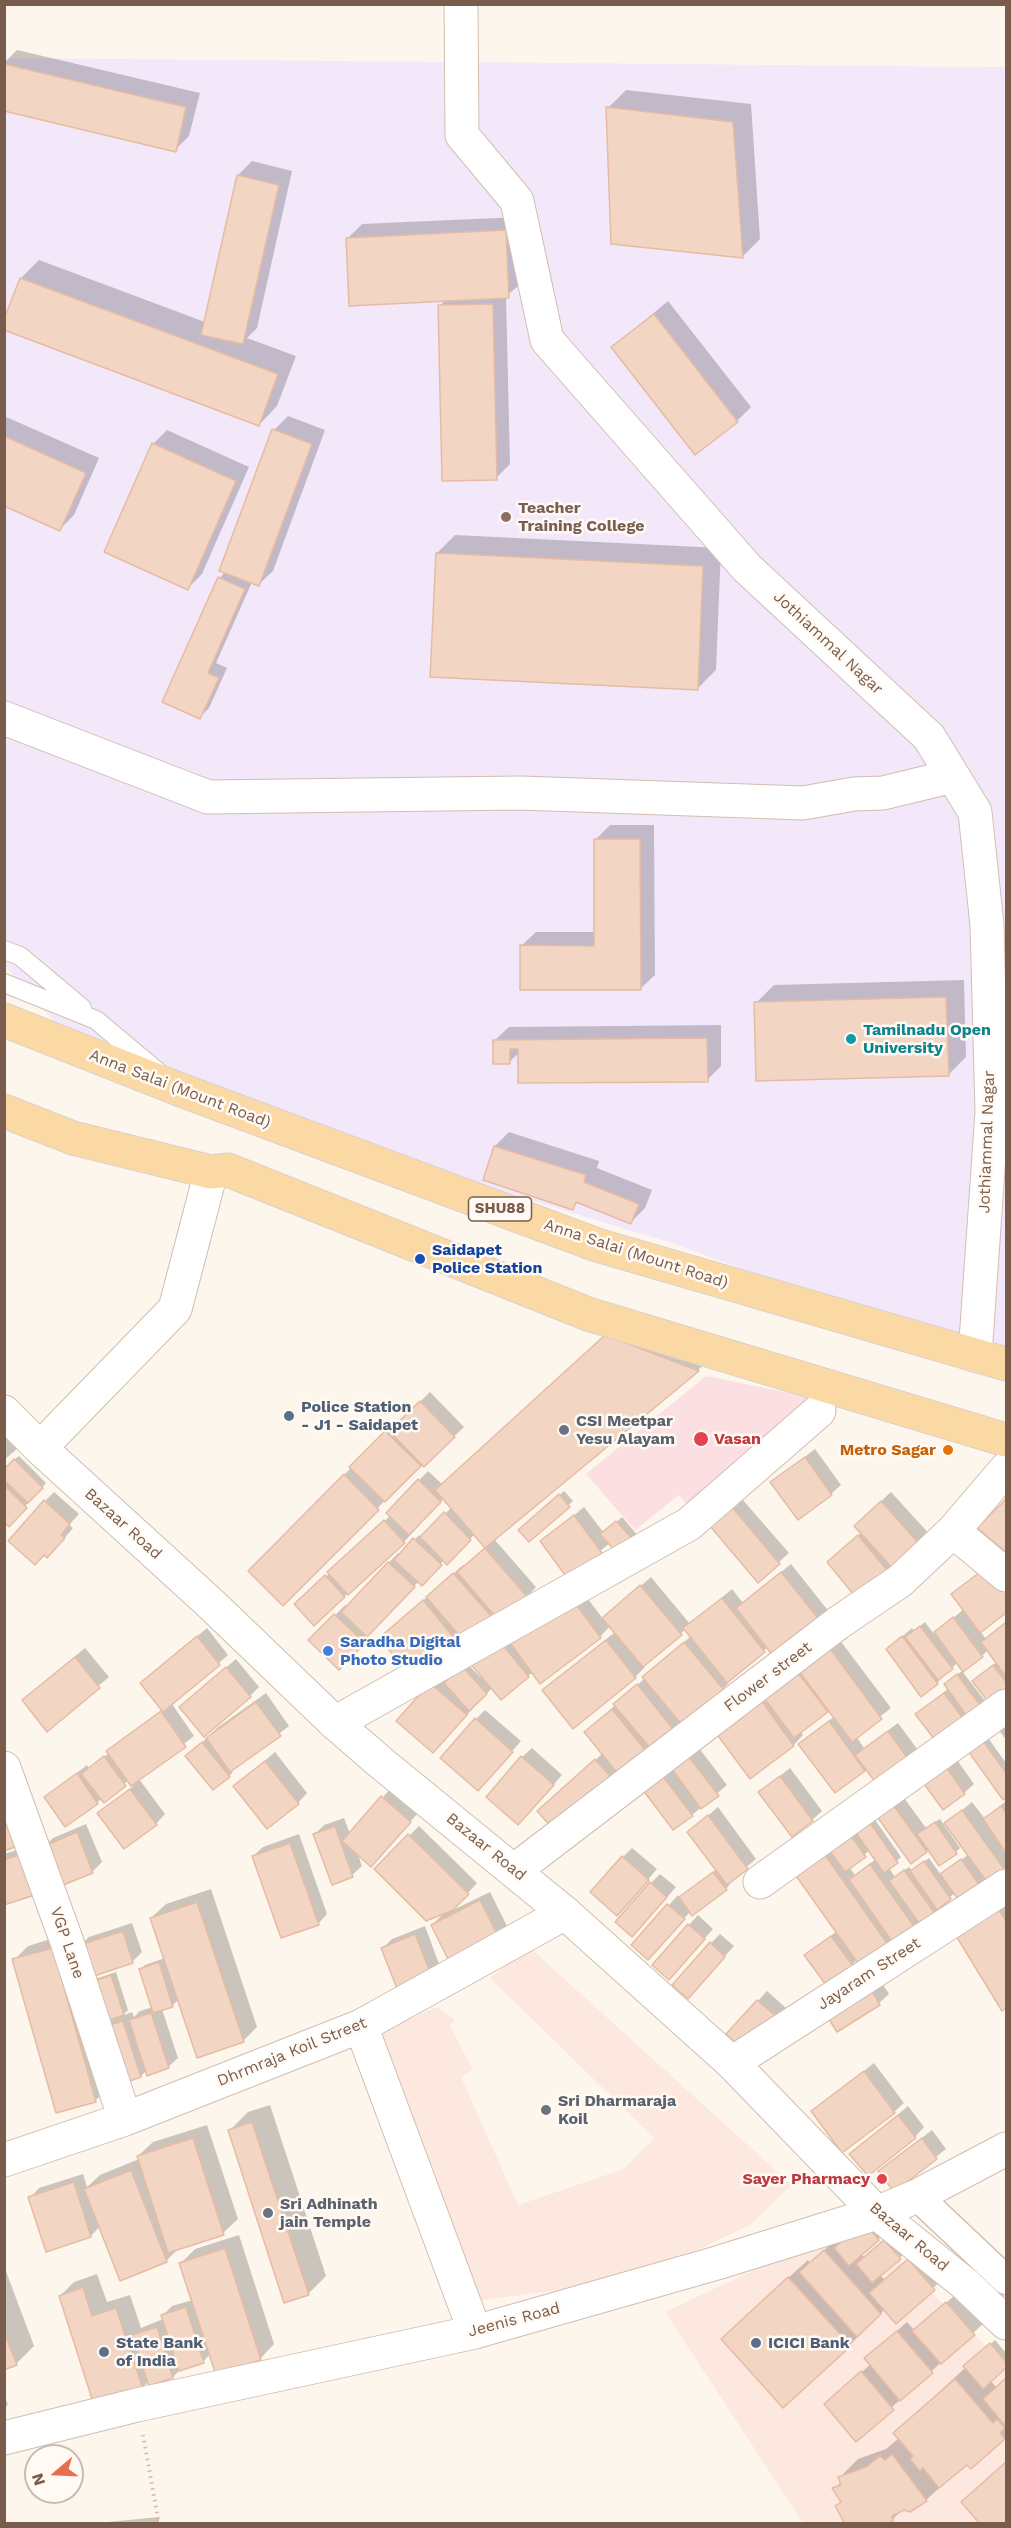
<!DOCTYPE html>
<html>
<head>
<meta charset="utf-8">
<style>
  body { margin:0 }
  #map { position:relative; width:1011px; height:2528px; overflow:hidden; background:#fdf6ec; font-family:"Work Sans",sans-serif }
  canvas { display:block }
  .frame { position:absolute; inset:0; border:6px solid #7a5c4d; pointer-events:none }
  .north { position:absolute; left:24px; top:2444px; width:60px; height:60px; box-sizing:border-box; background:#fffaf3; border:2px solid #cabbb1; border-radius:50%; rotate:251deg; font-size:16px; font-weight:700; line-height:24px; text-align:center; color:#7a5c4d }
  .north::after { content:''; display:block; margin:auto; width:21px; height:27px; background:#e76f51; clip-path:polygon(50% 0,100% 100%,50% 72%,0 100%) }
</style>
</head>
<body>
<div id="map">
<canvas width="1011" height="2528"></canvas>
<div class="frame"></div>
<div class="north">N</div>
</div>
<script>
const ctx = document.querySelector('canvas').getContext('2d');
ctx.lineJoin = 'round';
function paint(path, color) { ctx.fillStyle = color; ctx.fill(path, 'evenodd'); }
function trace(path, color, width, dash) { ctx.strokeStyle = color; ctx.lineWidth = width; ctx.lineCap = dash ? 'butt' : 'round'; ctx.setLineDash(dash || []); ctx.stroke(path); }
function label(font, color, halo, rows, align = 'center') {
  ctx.font = font + ' "Work Sans",sans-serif'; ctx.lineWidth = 5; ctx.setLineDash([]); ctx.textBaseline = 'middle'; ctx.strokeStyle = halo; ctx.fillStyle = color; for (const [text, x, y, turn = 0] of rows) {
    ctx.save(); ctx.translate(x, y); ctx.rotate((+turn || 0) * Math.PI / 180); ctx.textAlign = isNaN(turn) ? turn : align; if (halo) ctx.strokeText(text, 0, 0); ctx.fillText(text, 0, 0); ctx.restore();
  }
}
const commercial = new Path2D(`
  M529 1947 792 2185 750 2225 672 2262 584 2287 476 2301 375 2034 437 2007 455 2020 450 2026 473 2070 461 2077 518 2205 624 2169 654 2138 490 1978Z
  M859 2220 1006 2366V2523H803L665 2312Z`);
const education = new Path2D(`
  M4 58 1006 67V1355H975L672 1243 476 1184 85 1056 5 966Z`);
const medical = new Path2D(`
  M706 1376 819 1399 691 1510 679 1495 635 1530 586 1474Z`);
const shadow = new Path2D(`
  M17 50 200 93 189 136 175 150 4 109V63Z
  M626 90 751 104 760 239 742 257 608 108Z
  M252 161 292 171 257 328 247 338 296 356 277 406 259 425 21 278 39 260 205 322 238 175Z
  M519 217 523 282 506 296 510 464 496 478 440 306 446 299 348 238 362 224Z
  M668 301 751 407 737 421 613 347Z
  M4 416 99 458 74 515 60 529 4 504Z
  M288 416 325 430 273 571 258 585 252 582 216 663 227 668 209 708 200 717 220 578 225 572 274 430Z
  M167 430 249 467 202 574 188 588 153 444Z
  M455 535 721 548 716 670 697 689 437 553Z
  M610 825H654L655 975 640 989 521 946 536 932H596L595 840Z
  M964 980 966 1057 948 1075 756 1003 774 985Z
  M721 1025V1066L707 1080 520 1052 509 1062 494 1041 509 1027Z
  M509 1132 599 1161 597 1168 652 1190 645 1208 631 1222 579 1201 572 1208 495 1146Z
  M625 1317 716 1353 698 1370 494 1539 536 1587 527 1597 494 1612 465 1639 459 1633 454 1638 391 1629 463 1565 465 1566 487 1547 475 1534 447 1562 444 1560 422 1584 419 1581 339 1668 311 1640 345 1605 347 1607 398 1553 400 1555 419 1535 421 1537 452 1507 444 1498 404 1542 314 1624 296 1605 391 1515 388 1513 428 1471 442 1484Z
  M430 1392 464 1427 424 1465 422 1463 283 1604 250 1571 395 1423 397 1425Z
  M4 1435 18 1448 4 1460Z
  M815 1449 841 1485 831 1494 772 1482Z
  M19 1456 46 1483 9 1524 4 1520V1468Z
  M564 1491 573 1501 529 1540 525 1526Z
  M54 1492 79 1514 69 1525 73 1528 57 1547 45 1501Z
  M891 1492 932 1537 889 1572 838 1553 862 1532 865 1516Z
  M742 1499 789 1553 758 1581 712 1527Z
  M1006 1501V1550L980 1528Z
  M584 1507 604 1533 622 1517 640 1538 610 1543 568 1577 542 1542Z
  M998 1558 1006 1569V1611L980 1631 986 1639 1006 1622V1696L979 1676 997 1662 988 1650 982 1656 958 1662 937 1683 888 1649 912 1628 914 1631 925 1622 934 1634 964 1609 953 1594Z
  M791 1564 830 1613 768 1647 731 1678 732 1679 723 1689 650 1745 612 1779 549 1802 603 1753 586 1732 691 1636 686 1629 643 1666 645 1667 635 1677 573 1727 554 1681 615 1632 610 1626 600 1637 533 1672 501 1698 492 1688 442 1742 398 1721 441 1674 448 1681 467 1663 480 1677 482 1675 471 1662 579 1587 603 1619 651 1577 690 1624 732 1589 743 1603Z
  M207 1628 228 1655 172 1704 194 1736 139 1779 165 1814 156 1824 99 1814 133 1786 129 1780 104 1801 102 1798 97 1803 46 1797 87 1765 89 1769 109 1753 118 1742 163 1709 142 1683Z
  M839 1639 891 1708 856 1736 864 1748 898 1723 923 1757 866 1768 835 1791 800 1744 835 1716 829 1709 800 1731 803 1735 794 1745 751 1777 718 1733Z
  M85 1648 109 1677 47 1729 33 1691Z
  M236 1659 259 1687 250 1696 181 1707Z
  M962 1671 989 1706 969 1727 917 1714 949 1688 950 1680Z
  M266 1693 289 1726 232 1770 233 1772 229 1776 192 1752 217 1728Z
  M485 1710 521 1741 487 1780 476 1719Z
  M1006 1712V1740L994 1723Z
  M986 1735 1006 1763V1795L1003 1797 968 1748Z
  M696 1744 727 1785 692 1815 642 1786Z
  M532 1748 562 1775 528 1814 522 1757Z
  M950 1750 974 1784 964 1793 919 1774Z
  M275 1752 307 1793 298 1803 235 1786Z
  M790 1768 822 1811 812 1820 760 1792Z
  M392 1787 419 1812 380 1855 357 1852 362 1866 352 1875 315 1834 324 1825 344 1818 350 1834Z
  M899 1791 926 1828 940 1819 960 1848 956 1852 929 1849 926 1851 875 1811Z
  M1006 1801V1866L1004 1869 980 1886 955 1893 938 1907 939 1910 917 1930 857 1959 852 1965 806 1955 837 1931 796 1873 873 1817 901 1857 889 1868 895 1877 909 1867 912 1871 929 1858 941 1875 969 1854 946 1823 972 1802 985 1819ZM870 1850 876 1859 855 1875 849 1867Z
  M718 1807 756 1859 728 1882 730 1884 726 1889 691 1911 657 1948 633 1945 678 1895 680 1898 717 1869 689 1832Z
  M86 1824 102 1862 93 1871 59 1885 44 1847 53 1838Z
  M419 1826 477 1883 451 1911 490 1892 511 1934 501 1943 432 1925 446 1911 376 1869Z
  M299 1834 327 1914 318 1924 253 1856 263 1847Z
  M40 1843 4 1903V1854Z
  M632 1848 657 1869 626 1905 623 1857Z
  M660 1874 676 1887 642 1926 651 1883Z
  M211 1889 257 2027 243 2041 179 1999 173 2005 162 2009 178 2058 168 2067 147 2070 141 2076 102 2028 113 2017 95 1979 116 1972 128 2010 122 2016 132 2012 134 2017 140 2011 153 2007 141 1970 145 1965 165 1958 151 1918 166 1904Z
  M1006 1892V2006L1002 2009 955 1931Z
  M698 1915 713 1929 678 1969 689 1925Z
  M132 1923 142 1952 132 1962 79 1946 89 1937Z
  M425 1926 442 1972 433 1981 383 1948 392 1939Z
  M67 1934 110 2086 95 2101 14 1960 28 1946Z
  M720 1934 734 1946 697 1987 711 1943Z
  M877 1975 889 1994 879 2003 837 2030Z
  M767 1991 786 2008 756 2042 728 2034Z
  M874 2063 904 2103 894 2112 813 2111Z
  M270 2105 326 2276 308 2294 230 2130 248 2112Z
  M908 2106 924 2127 915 2137 851 2154Z
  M207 2125 238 2219 223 2233 179 2248 166 2261 100 2226 91 2236 30 2198 39 2188 83 2174 87 2187 100 2175 139 2159 138 2156 153 2142Z
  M932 2130 946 2149 894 2190 880 2171Z
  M869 2219 883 2235 861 2254 865 2258 889 2237 904 2254 880 2275 885 2280 918 2251 943 2279 896 2322 885 2309 850 2345 741 2321 808 2260 810 2263 843 2233Z
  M239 2235 274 2344 260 2359 210 2354 203 2362 181 2369 173 2377 149 2381 142 2388 60 2296 74 2282 97 2274 107 2302 130 2295 141 2328 163 2319 162 2316 172 2306 193 2300 181 2263 195 2249Z
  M4 2266 34 2346 16 2364 4 2368Z
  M957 2293 983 2324 856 2440 835 2395 871 2364 876 2349 907 2322 915 2331Z
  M995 2340 1006 2353V2366L990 2380 996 2387 1006 2378V2436L967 2463 926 2500 904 2508 892 2520 837 2506 842 2501 834 2489 841 2482 839 2478 858 2459 886 2449 899 2438 895 2433Z
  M4 2394 8 2405 4 2408Z
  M1006 2462V2524H982L981 2484Z
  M159 2517V2524H88Z`);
const building = new Path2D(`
  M4 64 186 107 176 152 4 111Z
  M606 107 733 122 743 258 611 244Z
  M237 175 279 185 243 344 201 335Z
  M506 230 509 298 349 306 346 238Z
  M20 278 278 374 259 426 4 330V319Z
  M493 304 497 480 442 481 438 305Z
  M654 314 738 422 695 455 611 347Z
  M272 429 312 444 259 586 219 571Z
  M4 436 86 473 60 531 4 506Z
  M152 443 236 481 188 590 104 552Z
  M436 553 703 566 698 690 430 677Z
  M218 577 245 589 208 673 219 678 200 719 162 702Z
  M594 839H640L641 990H520V945L594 946Z
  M946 997 949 1076 756 1081 754 1002Z
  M707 1038 708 1082 518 1083V1049H510V1064H493V1040Z
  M494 1146 586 1175 584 1182 639 1204 631 1224 576 1202 573 1210 483 1180Z
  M605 1335 699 1371 485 1548 435 1490Z
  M420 1401 455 1437 424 1467 389 1431Z
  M385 1431 421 1466 385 1502 349 1467Z
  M805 1457 832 1495 798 1520 770 1482Z
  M14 1459 43 1488 28 1503 4 1480V1469Z
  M344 1474 379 1510 283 1606 248 1571Z
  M418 1479 441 1502 409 1535 386 1513Z
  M4 1485 27 1508 9 1527 4 1522Z
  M559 1494 570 1507 529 1542 518 1530Z
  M1006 1499V1552L977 1528Z
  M44 1500 70 1524 61 1535 65 1538 47 1558 44 1555 35 1565 8 1541Z
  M881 1501 923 1548 896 1572 854 1526Z
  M732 1507 780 1564 758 1583 710 1526Z
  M444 1512 471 1540 447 1565 420 1537Z
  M574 1515 602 1553 568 1579 540 1541Z
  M384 1520 405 1543 348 1595 327 1572Z
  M616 1521 637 1544 621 1558 600 1534Z
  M858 1535 890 1574 858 1600 827 1562Z
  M413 1538 442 1565 422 1586 394 1560Z
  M485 1548 528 1598 500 1622 457 1572Z
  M388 1562 415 1587 367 1637 341 1612Z
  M988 1566 1006 1591V1613L980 1633 951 1594Z
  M781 1572 822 1623 776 1660 736 1608Z
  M453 1573 492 1617 464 1641 426 1597Z
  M325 1575 345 1597 314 1626 294 1604Z
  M640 1585 682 1635 643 1667 602 1618Z
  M569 1595 601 1638 540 1684 508 1640Z
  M722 1598 765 1652 727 1683 683 1628Z
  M423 1600 455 1639 412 1677 379 1638Z
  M334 1614 365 1643 339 1670 308 1640Z
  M953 1617 983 1657 963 1672 934 1632Z
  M1005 1623 1006 1625V1677L981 1642Z
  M920 1626 953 1669 938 1680 905 1637Z
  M197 1636 220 1665 163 1712 140 1683Z
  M902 1636 938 1684 921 1697 886 1649Z
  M497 1638 529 1677 501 1700 469 1662Z
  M606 1640 636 1678 573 1729 542 1690Z
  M684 1642 724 1690 682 1725 642 1677Z
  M829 1647 882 1719 852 1742 798 1670Z
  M75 1657 100 1688 47 1732 22 1700Z
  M993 1665 1006 1682V1698L993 1708 972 1681Z
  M462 1666 487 1694 469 1711 444 1683Z
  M226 1667 251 1697 204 1737 179 1707Z
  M795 1669 828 1712 794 1738 761 1694Z
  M957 1674 985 1712 971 1722 944 1684Z
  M430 1683 467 1715 433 1753 396 1721Z
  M637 1684 674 1730 651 1749 613 1704Z
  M944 1693 970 1728 942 1749 915 1714Z
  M761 1700 794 1746 750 1779 716 1733Z
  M256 1702 281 1736 230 1772 206 1738Z
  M612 1709 646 1751 618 1774 584 1732Z
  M161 1711 186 1747 131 1786 106 1751Z
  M475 1718 513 1752 478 1791 440 1758Z
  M829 1721 865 1771 835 1793 798 1744Z
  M888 1731 914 1767 882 1791 855 1755Z
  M981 1738 1006 1773V1797L1003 1800 966 1748Z
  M202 1742 230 1777 213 1790 185 1756Z
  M686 1753 719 1796 701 1809 669 1765Z
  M104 1756 126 1786 104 1803 81 1774Z
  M521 1756 554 1785 518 1825 486 1797Z
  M940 1758 965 1794 943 1810 917 1774Z
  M595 1759 613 1780 555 1831 537 1811Z
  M265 1761 299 1804 267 1829 233 1786Z
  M659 1771 693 1816 673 1830 640 1786Z
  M77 1773 98 1804 65 1827 44 1797Z
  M780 1776 813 1821 792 1837 758 1792Z
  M130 1789 157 1825 124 1849 97 1813Z
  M4 1794 24 1844 4 1851Z
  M381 1796 411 1822 371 1867 342 1841Z
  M889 1799 927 1852 911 1864 873 1811Z
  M1001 1806 1006 1813V1853L983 1819Z
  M962 1810 1005 1870 987 1882 944 1823Z
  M708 1815 748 1869 727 1885 687 1832Z
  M868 1820 898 1863 884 1873 854 1830Z
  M935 1822 957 1854 939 1866 917 1834Z
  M335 1826 353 1877 332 1885 313 1834Z
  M77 1832 93 1873 58 1887 42 1847Z
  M849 1833 866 1857 845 1872 828 1848Z
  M408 1834 469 1894 453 1910 426 1921 374 1869Z
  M290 1843 319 1925 281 1938 252 1856Z
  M30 1851 44 1892 4 1905V1860Z
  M823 1852 891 1949 862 1969 794 1873Z
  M622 1856 649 1880 617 1916 590 1892Z
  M961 1859 981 1887 960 1902 940 1874Z
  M924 1861 951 1899 937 1910 910 1871Z
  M870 1864 918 1932 896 1947 849 1880Z
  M904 1870 936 1915 921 1926 889 1881Z
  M713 1872 727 1890 692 1916 679 1897Z
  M650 1882 667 1897 632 1937 615 1922Z
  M480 1900 502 1944 453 1969 431 1925Z
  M197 1902 244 2042 197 2058 150 1918Z
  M667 1904 685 1919 648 1960 631 1945Z
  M996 1905 1006 1921V2008L1002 2011 953 1931Z
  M688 1924 705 1939 669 1980 652 1965Z
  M123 1931 133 1963 88 1978 77 1946Z
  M415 1934 434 1982 400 1996 381 1948Z
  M831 1936 853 1966 826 1985 804 1955Z
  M710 1942 725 1957 688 1999 672 1985Z
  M53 1948 96 2102 56 2113 12 1959Z
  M159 1962 173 2007 153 2013 139 1969Z
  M111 1975 124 2015 101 2023 88 1983Z
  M867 1983 880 2005 837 2032 823 2010Z
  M757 2000 778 2018 747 2054 726 2034Z
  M151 2013 169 2068 147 2076 129 2020Z
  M123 2021 141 2077 119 2085 101 2028Z
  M864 2071 895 2113 842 2153 811 2111Z
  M898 2115 916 2138 868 2176 849 2154Z
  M252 2122 309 2295 284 2303 228 2130Z
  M193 2138 224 2235 168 2253 137 2156Z
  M922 2138 937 2159 894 2192 878 2171Z
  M131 2170 167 2262 120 2281 84 2189Z
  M74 2182 91 2237 46 2252 28 2197Z
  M864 2222 879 2240 849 2266 834 2248Z
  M884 2240 901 2259 872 2283 856 2264Z
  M225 2248 261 2360 216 2375 179 2263Z
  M824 2250 881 2314 857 2337 799 2272Z
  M908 2259 935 2290 896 2324 869 2293Z
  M788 2277 851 2346 783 2408 721 2339Z
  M83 2287 92 2316 116 2308 143 2389 94 2405 59 2296Z
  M946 2302 975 2335 941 2364 912 2331Z
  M186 2307 204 2363 179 2371 161 2315Z
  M157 2327 173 2378 149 2386 132 2335Z
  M897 2331 933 2373 900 2401 864 2358Z
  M4 2332 17 2365 4 2370Z
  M990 2343 1006 2362V2368L983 2389 963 2366Z
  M861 2371 894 2410 856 2442 824 2404Z
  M1006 2378V2427L983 2399Z
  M955 2379 993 2423 997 2419 1005 2428 1000 2433 1005 2439 971 2469 967 2465 939 2488 923 2468 920 2471 910 2459 913 2456 893 2433Z
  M892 2454 927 2501 910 2512 904 2510 892 2516 893 2521 888 2524H845L835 2506 841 2502 832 2488 841 2485 838 2477 866 2467 880 2456 885 2460Z
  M1006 2462V2524H980L961 2502Z`);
const path = new Path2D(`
  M143 2435 159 2524`);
const service = new Path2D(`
  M4 950 20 956 82 1008
  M4 983 96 1020 157 1071`);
const pedestrian = new Path2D(`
  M917 2196 1006 2280`);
const minor = new Path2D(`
  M461 4 462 135 517 201 547 340 747 568 929 737 975 812 987 925 992 1112 975 1355
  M4 718 208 797 521 793 803 803 854 794 883 793 953 776
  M40 1448 175 1309 211 1172
  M953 1531 1006 1575
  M335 1723 689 1524 819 1411
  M4 1768 67 1942 125 2119
  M515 1870 838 1623 900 1581 953 1531 1006 1469
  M760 1882 1006 1706
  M361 2026 475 2332
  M732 2063 1006 1886
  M4 2160 125 2119 361 2026 565 1913
  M4 2438 137 2405 475 2332 717 2263 877 2213`);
const tertiary = new Path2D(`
  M4 1412 40 1448 211 1604 335 1723 380 1762 565 1913 732 2063 877 2213 965 2284 1006 2323
  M877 2213 917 2196 1006 2149`);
const primary = new Path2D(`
  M4 1020 181 1090 597 1245 1006 1364
  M4 1111 73 1138 211 1172 228 1170 588 1314 1006 1440`);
const markers = [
  [506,517,6,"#8d6e63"],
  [851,1039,6,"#0f9aa8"],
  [420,1259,6,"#1a4fb4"],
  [289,1416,6,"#5c6f8a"],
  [564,1430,6,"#6b7280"],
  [701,1439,8,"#e0444e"],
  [948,1450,6,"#e8710a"],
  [328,1651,6,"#3f7fe0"],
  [546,2110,6,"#6b7280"],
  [882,2179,6,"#e0444e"],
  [268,2213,6,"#6b7280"],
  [756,2343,6,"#5c6f8a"],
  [104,2352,6,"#5c6f8a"]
];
const shields = [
  [500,1209,63]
];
const shieldNames = [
  ["SHU88",500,1209]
];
const educationNames = [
  ["Teacher",518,508],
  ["Training College",518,526]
];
const streetNames = [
  ["Jothiammal Nagar",828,643,43],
  ["Anna Salai (Mount Road)",180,1089,21],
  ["Jothiammal Nagar",987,1142,-88],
  ["Anna Salai (Mount Road)",636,1254,18],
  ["Bazaar Road",123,1524,42],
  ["Flower street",768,1677,-37],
  ["Bazaar Road",486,1847,39],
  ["VGP Lane",67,1943,71],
  ["Jayaram Street",869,1974,-33],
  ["Dhrmraja Koil Street",292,2052,-22],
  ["Bazaar Road",909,2237,40],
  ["Jeenis Road",514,2320,-15]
];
const cultureNames = [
  ["Tamilnadu Open",863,1030],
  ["University",863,1048]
];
const transitNames = [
  ["Saidapet",432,1250],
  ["Police Station",432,1268]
];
const serviceNames = [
  ["Police Station",301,1407],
  ["- J1 - Saidapet",301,1425],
  ["State Bank",116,2343],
  ["of India",116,2361],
  ["ICICI Bank",768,2343]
];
const worshipNames = [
  ["CSI Meetpar",576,1421],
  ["Yesu Alayam",576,1439],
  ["Sri Dharmaraja",558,2101],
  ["Koil",558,2119],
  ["Sri Adhinath",280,2204],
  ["jain Temple",280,2222]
];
const healthNames = [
  ["Vasan",714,1439],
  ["Sayer Pharmacy",870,2179,"right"]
];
const foodNames = [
  ["Metro Sagar",936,1450]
];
const shopNames = [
  ["Saradha Digital",340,1642],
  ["Photo Studio",340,1660]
];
paint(commercial, '#fde8e0');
paint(education, '#f3e8fa');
paint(medical, '#fbdfe3');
paint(shadow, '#0003');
paint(building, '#f3d5c3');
trace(building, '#e6bba3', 1.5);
trace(service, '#d1beb0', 20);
trace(pedestrian, '#d1beb0', 31);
trace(minor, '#d1beb0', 35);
trace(tertiary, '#d1beb0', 35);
trace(primary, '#dad1cd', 35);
trace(path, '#d9b8a5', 4, [1.5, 4.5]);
trace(service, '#fff', 18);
trace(pedestrian, '#fff', 28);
trace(minor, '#fff', 33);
trace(tertiary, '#fff', 33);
trace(primary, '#fbd9a5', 33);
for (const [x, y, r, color] of markers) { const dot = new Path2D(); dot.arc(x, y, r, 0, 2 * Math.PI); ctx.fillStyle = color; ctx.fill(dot); trace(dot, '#fffaf3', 2); }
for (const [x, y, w] of shields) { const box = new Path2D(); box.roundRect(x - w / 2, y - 12, w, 24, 4.5); ctx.fillStyle = '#fffaf3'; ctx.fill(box); trace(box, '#7a5c4d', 1.5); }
label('bold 15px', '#7a5c4d', null, shieldNames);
label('bold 16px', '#785e54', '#fffaf3', educationNames, 'left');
label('16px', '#7a5c4d', '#fffaf3', streetNames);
label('bold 16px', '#0d838f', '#fffaf3', cultureNames, 'left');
label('bold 16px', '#164399', '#fffaf3', transitNames, 'left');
label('bold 16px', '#4e5e75', '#fffaf3', serviceNames, 'left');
label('bold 16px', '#5b616d', '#fffaf3', worshipNames, 'left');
label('bold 16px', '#be3a42', '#fffaf3', healthNames, 'left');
label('bold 16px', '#c56008', '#fffaf3', foodNames, 'right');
label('bold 16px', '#366cbe', '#fffaf3', shopNames, 'left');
</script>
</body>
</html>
